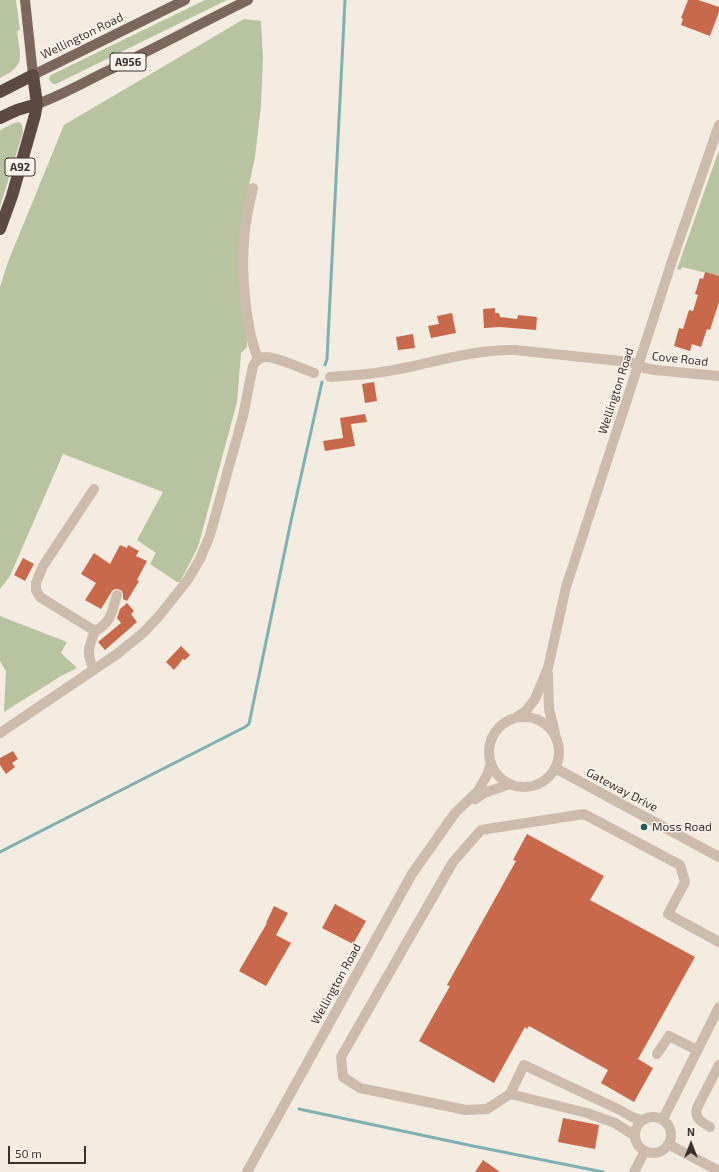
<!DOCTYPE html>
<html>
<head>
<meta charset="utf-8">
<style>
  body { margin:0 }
  #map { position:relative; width:719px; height:1172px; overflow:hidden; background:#f4ebe1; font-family:"Exo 2",sans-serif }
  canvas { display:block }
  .north { position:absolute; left:671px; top:1124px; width:40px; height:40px; -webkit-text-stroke:3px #fbf5ee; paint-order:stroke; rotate:0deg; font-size:11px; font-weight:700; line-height:16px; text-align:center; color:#3b302b }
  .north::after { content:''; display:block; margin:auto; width:14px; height:18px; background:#3b302b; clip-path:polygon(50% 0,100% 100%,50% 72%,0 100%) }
  .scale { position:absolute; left:8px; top:1146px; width:78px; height:18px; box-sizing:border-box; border:2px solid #3b302b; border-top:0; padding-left:5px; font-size:12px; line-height:14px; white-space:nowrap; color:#3b302b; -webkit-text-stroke:3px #fbf5ee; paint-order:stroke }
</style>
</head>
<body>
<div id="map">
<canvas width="719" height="1172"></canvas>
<div class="north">N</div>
<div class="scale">50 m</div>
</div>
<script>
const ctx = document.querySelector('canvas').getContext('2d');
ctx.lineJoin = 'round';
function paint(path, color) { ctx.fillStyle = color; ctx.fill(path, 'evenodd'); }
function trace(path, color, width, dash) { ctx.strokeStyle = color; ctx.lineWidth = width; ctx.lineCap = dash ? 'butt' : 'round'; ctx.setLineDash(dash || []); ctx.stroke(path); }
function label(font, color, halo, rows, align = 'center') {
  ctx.font = font + ' "Exo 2",sans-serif'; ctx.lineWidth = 3; ctx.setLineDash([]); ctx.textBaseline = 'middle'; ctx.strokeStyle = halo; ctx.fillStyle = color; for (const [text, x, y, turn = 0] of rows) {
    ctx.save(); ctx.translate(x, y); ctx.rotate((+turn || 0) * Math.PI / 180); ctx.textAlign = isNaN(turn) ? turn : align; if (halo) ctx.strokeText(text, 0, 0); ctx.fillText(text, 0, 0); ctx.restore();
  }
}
const green = new Path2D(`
  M0 0H16L20 30 17 31C20 57 27 65 0 78Z
  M205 0H227L56 84H53L50 81 49 78 51 75Z
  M244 19 261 21 263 58 261 106 255 157 249 185 247 347 241 353 237 402 198 547 180 582H177L150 564 156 553 137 540 163 492 63 454 10 576 0 589V287L8 262 64 125Z
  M19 122 22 125 23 132 0 207V130L14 123Z
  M719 150V276L682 267 681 270 677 269Z
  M0 616 67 642 61 653 77 668 61 676 4 712 6 671 0 661Z`);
const stream = new Path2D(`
  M325 365 327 359 345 0
  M0 852 245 727 249 724 291 521 322 382
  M299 1109 473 1146 603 1172`);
const building = new Path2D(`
  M688 0H698L719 7V12L710 36 681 25 683 19 681 18Z
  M705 272 719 276V302L710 330 707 329 701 347 692 344 690 351 674 346 679 328 683 329 689 310 693 311 698 295 695 294 700 278 703 279Z
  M495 308V313H499L500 317 517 319 518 315 537 317 536 330 500 327 484 328 483 309Z
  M452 313 456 333 431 338 428 326 439 324 437 316Z
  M413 334 415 348 398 350 396 337Z
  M374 382 377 401 365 403 362 384Z
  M365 414 367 422 351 424 355 446 325 451 323 441 343 438 340 418Z
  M120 545 127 548 128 545 139 551 136 556 147 561 137 580 139 581 127 601 123 599V594L122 591 118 589H115L112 591 101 609 85 600 96 583 81 574 94 553 110 564Z
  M23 558 34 564 25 581 14 575Z
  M127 603 134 611 131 614 137 622 105 650 98 642 121 623 117 618 120 609Z
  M181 646 190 655 185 660 183 659 174 670 166 662Z
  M13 751 18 759 12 763 15 767 6 774 0 765V758Z
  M527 834 604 876 590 900 695 957 638 1059 653 1068 634 1102 601 1083 608 1070 529 1026 527 1029 525 1027 494 1083 419 1041 450 986 447 985 516 861 513 860Z
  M335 904 366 921 353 944 322 928Z
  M274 906 288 913 276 935 291 943 266 986 239 971 267 923H266Z
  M563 1118 599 1125 595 1149 558 1142Z
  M483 1160 500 1172H475Z`);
const minor = new Path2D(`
  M253 188C249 205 245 222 244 240 241 273 246 329 258 359
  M330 377C350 375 369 375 388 371 430 364 472 349 515 350L630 362 645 368 655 370 719 376
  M94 489 43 566 36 583V590L40 597 95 631C88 649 86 652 94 670
  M95 631C112 622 112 611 117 595
  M548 674 549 709 555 733
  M489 752a35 35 0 1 1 70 0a35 35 0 1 1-70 0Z
  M515 718 526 711 535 699 548 668 566 587 674 255 719 125
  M0 733 117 654 143 633 159 616 187 581 200 559 210 535 243 416 253 366C256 361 259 357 265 357 275 356 303 369 314 373
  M555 768 719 857
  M475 799 484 793 510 784
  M657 1054 669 1036 697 1050
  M510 1094 587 1113 615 1123 635 1136
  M635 1135a18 18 0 1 1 36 0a18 18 0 1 1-36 0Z
  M663 1119 719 1007
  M642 1120 632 1117 620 1110 524 1065 510 1094 487 1109 466 1110 360 1088 343 1077 341 1057 453 862 481 830 584 814 680 865 685 882 668 914 719 942
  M710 1127C702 1122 694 1119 697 1108L719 1065
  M668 1144 719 1171
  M247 1172 412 874 455 813 478 791 487 775 491 763
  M634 1172 645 1151`);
const major = new Path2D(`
  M25 0 33 75 185 0
  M37 104C60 96 81 84 103 73 152 50 199 24 248 0`);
const highway = new Path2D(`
  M0 92 33 75 37 104 35 115 12 196 0 229
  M0 118 17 110 37 104`);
const markers = [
  [644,827,4,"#1f5a5e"]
];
const shields = [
  [128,62,36],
  [20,167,30]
];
const shieldNames = [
  ["A956",128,62],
  ["A92",20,167]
];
const streetNames = [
  ["Wellington Road",82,36,-26],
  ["Cove Road",680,359,6],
  ["Wellington Road",616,391,-72],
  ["Gateway Drive",622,790,28],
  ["Wellington Road",336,984,-61]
];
const poiNames = [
  ["Moss Road",652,827]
];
paint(green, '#b8c4a0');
trace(stream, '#7fb0b2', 3);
paint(building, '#c8694b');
trace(minor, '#cdbbac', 10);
trace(major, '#7d675c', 10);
trace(highway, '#5c4a42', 12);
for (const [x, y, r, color] of markers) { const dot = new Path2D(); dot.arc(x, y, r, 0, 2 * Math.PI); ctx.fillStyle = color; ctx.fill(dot); trace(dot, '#fbf5ee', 1.5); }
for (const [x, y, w] of shields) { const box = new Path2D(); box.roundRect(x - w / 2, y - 9, w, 18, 3); ctx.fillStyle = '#fbf5ee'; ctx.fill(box); trace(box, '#3b302b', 1); }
label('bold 11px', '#3b302b', null, shieldNames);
label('12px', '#3b302b', '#fbf5ee', streetNames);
label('12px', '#3b302b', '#fbf5ee', poiNames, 'left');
</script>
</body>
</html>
